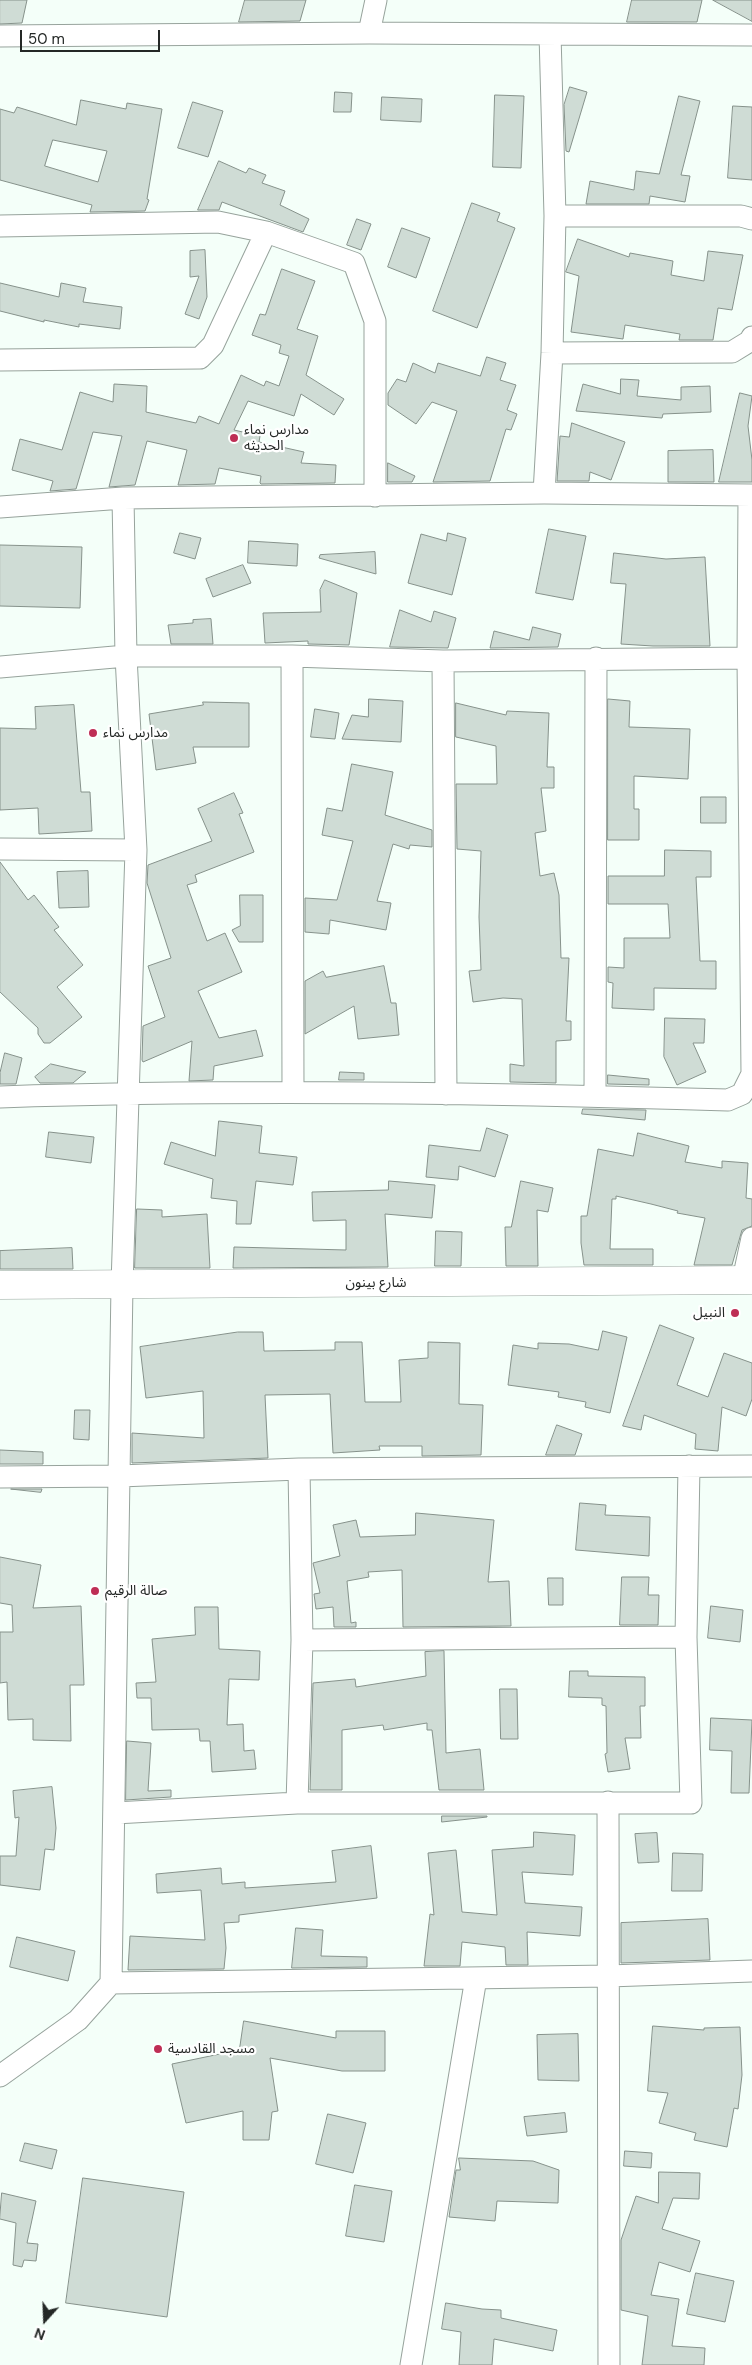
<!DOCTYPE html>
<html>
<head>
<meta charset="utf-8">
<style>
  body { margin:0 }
  #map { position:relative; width:752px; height:2365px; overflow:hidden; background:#f4fff9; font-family:"DM Sans",sans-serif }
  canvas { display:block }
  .north { position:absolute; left:20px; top:2295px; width:50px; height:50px; -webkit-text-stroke:4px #fff; paint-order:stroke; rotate:200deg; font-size:14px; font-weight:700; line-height:20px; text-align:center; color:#242826 }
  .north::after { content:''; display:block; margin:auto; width:18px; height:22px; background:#242826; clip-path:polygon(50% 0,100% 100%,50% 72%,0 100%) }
  .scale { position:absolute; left:20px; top:30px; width:140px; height:22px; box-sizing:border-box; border:2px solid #242826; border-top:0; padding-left:6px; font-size:15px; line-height:18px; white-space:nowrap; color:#242826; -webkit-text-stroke:4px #fff; paint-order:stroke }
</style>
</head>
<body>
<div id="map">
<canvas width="752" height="2365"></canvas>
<div class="north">N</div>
<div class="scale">50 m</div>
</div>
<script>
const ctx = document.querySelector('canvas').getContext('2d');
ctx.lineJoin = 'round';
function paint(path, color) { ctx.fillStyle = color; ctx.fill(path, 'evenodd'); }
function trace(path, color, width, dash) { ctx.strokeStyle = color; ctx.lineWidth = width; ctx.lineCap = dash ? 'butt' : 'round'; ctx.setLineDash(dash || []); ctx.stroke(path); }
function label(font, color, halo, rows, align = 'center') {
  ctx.font = font + ' "DM Sans","Noto Sans Arabic",sans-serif'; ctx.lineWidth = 4.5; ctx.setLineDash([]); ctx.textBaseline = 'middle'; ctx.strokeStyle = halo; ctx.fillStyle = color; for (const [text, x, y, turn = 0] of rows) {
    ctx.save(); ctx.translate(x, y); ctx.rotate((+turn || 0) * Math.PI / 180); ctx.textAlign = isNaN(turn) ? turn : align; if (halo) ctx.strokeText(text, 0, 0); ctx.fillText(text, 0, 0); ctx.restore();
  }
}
const building = new Path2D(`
  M0 0H27L22 23 0 24Z
  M245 0H306L300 21 239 22Z
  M632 0H702L697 22H627Z
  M713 0H752V21Z
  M570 87 587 92 569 152 566 151 564 105Z
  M335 92 352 93 351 112H334Z
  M495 95 524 96 521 168 493 167Z
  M679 96 700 101 681 175 690 176 685 202 650 196 649 204H586L590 181 634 190 636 171 659 174Z
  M382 97 422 99 421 122 381 120Z
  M81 100 126 109 127 103 162 109 147 199 149 200 145 211 90 212 92 205 0 180V109L14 113 17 107 76 125ZM53 140 107 151 98 182 45 166Z
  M193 102 223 111 208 157 178 148Z
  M733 106 752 107V180L728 178Z
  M219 161 246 173 249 168 266 175 262 183 285 191 280 205 309 219 303 232 222 202 219 210H198Z
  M472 203 500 213 497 221 515 228 477 328 433 311Z
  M357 219 371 224 361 250 347 245Z
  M402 228 430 238 416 278 388 267Z
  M578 239 629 257 630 253 673 261 671 275 704 281 708 251 743 255 732 310 718 308 713 340H679L680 334 625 325 623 339 571 332 579 276 566 272Z
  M205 250 207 297 199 319 185 314 199 276 190 277V251Z
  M282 269 315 281 297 329 318 336 306 375 344 399 334 415 301 394 294 416 248 401 234 430 260 436 259 442 304 452 301 463 336 465 335 483 261 484 260 483 261 476 219 468 215 484 178 485 187 450 147 441 135 485 109 487 122 436 93 432 76 489 50 491 53 481 12 470 20 439 62 450 80 392 113 402 114 384 147 386 146 412 196 423 199 416 219 424 241 375 264 386 266 381 279 386 289 356 279 353 281 345 252 335 260 314 265 315Z
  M0 283 59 297 61 283 86 288 83 302 122 307 120 329 79 324V327L44 320V322L0 311Z
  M487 357 506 363 500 380 516 385 507 410 517 414 511 430 506 429 490 481 433 482 457 411 432 402 416 424 388 405V393L397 379 406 382 413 363 435 373 438 363 480 376Z
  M621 379 639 380 637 396 681 400V387L710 386 711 412 663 414 662 418 576 411 583 384 620 394Z
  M740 393 752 396 748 426 752 460V482H719Z
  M572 423 625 442 611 480 590 472 589 481H557L560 436 569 437Z
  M713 450 714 482H668V451Z
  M388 463 415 476 412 482H388Z
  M549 529 586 536 573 600 536 593Z
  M180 533 201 538 195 559 174 553Z
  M448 533 466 538 452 595 408 583 421 534 446 541Z
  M249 541 298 544 297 566 248 563Z
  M0 545 82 547 80 608 0 606Z
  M375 552 376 574 319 558 320 555Z
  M614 553 666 559 705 557 710 646H653L621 644 626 584 611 583Z
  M243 565 251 583 213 597 206 579Z
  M325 580 357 593 349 645 308 644V641L265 643 263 613 321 612 320 590Z
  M400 610 431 622 434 611 456 618 448 648 390 647Z
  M211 619 213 644H171L168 625 193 623V620Z
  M533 627 561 634 558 647 490 648 494 631 529 640Z
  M369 699 403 701 401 742 342 739 352 715 368 717Z
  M608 699 630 701 629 727 690 729 688 779 634 776V809H639V840H608Z
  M203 702 249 703V747H193L196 763 156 770 149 714 203 705Z
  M456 703 506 715 507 711 549 713 547 767H554V788H541L546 831 535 833 540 876 554 873 559 895 561 958H569L566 1021H571V1040L556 1041V1083L510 1082V1064L524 1066 522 999 503 998 473 1002 469 971 481 970 479 917 481 851 457 849 456 784H497L496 746 456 737Z
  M74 705 81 792H90L92 831 39 834 38 808 0 810V728L36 729 35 707Z
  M315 709 339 713 335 739 311 737Z
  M352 764 393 772 385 815 432 830V847L410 845 409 849 393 844 377 901 391 903 386 930 330 920 329 934 305 932V898L337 900 353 841 322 835 327 808 342 811Z
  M234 793 243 813 239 814 254 852 195 875 197 882 187 885 207 941 225 933 242 972 198 991 219 1038 256 1030 263 1056 214 1066 213 1080 189 1081 192 1041 143 1062 142 1060 143 1026 165 1017 148 966 171 958 147 883 148 865 212 841 198 809Z
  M701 797H726V823H701Z
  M665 850 711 851V877H696L700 961H716V989L654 988V1010L612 1008 613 983 608 982V967L624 968V938H670L668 904H608V876H664Z
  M0 862 28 900 34 895 59 927 54 930 83 965 57 987 82 1017 50 1043H44L38 1034V1028L0 992Z
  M88 871 89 907 59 908 57 872Z
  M240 895H263V942H239L232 930 240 926Z
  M384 966 391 1003H396L399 1035 358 1039 354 1006 305 1034V981L323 971 326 977Z
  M665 1018 705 1019 704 1043H693L706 1072 677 1085 664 1057Z
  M5 1053 22 1058 16 1084H0V1073Z
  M51 1064 86 1072 73 1083H40L35 1077Z
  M340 1072 364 1073V1080H339Z
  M608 1075 649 1079V1085L608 1084Z
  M583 1109 646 1110 645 1120 582 1114Z
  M219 1121 262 1126 259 1153 297 1157 293 1185 256 1181 251 1224H236L237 1201 211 1198 213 1179 164 1164 171 1142 215 1156Z
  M487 1128 508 1135 495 1177 459 1166 458 1180 426 1177 429 1145 480 1151Z
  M49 1132 94 1137 91 1163 46 1157Z
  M638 1133 689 1146 685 1162 722 1168V1161L748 1163 746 1198 752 1199V1226L742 1230 732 1265H694L705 1218 677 1213 678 1211 651 1204 616 1196V1199H612L610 1249H653V1265H584L581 1243V1216H587L598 1149 633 1156Z
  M389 1181 435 1185 432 1218 385 1214 388 1267 233 1268 234 1247 346 1250V1220L313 1221 312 1192 388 1190Z
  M521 1181 553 1188 548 1212 537 1210 538 1266H506L505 1227H511Z
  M137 1209 162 1210V1217L207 1214 210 1268H135Z
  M436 1231 462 1232 461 1266H435Z
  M72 1248 73 1269H0V1251Z
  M660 1325 694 1338 677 1385 708 1397 724 1353 752 1363V1399L746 1416 722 1407 718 1451 695 1449 696 1434 644 1415 641 1430 623 1426Z
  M603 1331 627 1337 610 1413 585 1407 586 1402 558 1397 559 1392 508 1385 513 1345 538 1349V1343L569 1344 598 1350Z
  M238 1332H263L264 1351 335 1350V1342H362L365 1402H401L399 1360 428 1358V1342L460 1343 459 1404 483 1405 481 1455 422 1456V1446H379L380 1450 333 1453 330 1394 265 1395 268 1458 132 1463V1433L204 1438 203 1391 146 1398 140 1347Z
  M75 1410H90L89 1440 74 1439Z
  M557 1425 582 1434 575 1455H546Z
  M0 1450 43 1452V1464H0Z
  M11 1489H42L41 1492Z
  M580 1503 606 1505 605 1515 650 1517 649 1556 576 1550Z
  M416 1513 494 1520 488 1582 509 1581 511 1626 403 1627 402 1570 368 1572 369 1577 347 1581 351 1623 356 1622V1627H334L333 1607 316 1609 314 1594 320 1593 313 1563 340 1556 333 1525 356 1520 360 1537 415 1535Z
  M0 1557 41 1565 33 1608 81 1606 84 1685H70L71 1741 33 1740V1719L8 1720 7 1682 0 1683V1632H13L12 1605 0 1603Z
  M622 1577H649L648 1595H659L658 1625H620Z
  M548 1578H563V1605H549Z
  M711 1606 743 1610 740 1642 708 1638Z
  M195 1607H218L219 1649 260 1651 259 1680 229 1679 227 1725 243 1724 244 1751 254 1750 256 1769 212 1772 210 1741H200L199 1729 152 1730 151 1698H137L136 1683 156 1682 152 1639 195 1635Z
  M444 1651 446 1753 480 1749 484 1790H439L432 1730H427V1723L384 1730 383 1725 342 1730V1790H310L313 1683 355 1679 356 1687 426 1676 425 1652Z
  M570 1671H588V1676L645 1677V1706H640L641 1738H625L630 1769 608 1772 605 1754 607 1753 606 1706 602 1705V1698L569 1697Z
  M500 1689H517L518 1739H501Z
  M711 1718 752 1720 749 1793H731L732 1751 710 1750Z
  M127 1741 151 1743 148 1791 171 1790V1797L126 1800Z
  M52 1787 56 1828 54 1850 45 1849 40 1890 0 1885V1856H16L19 1817 15 1818 13 1791Z
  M442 1816H487V1817L442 1822Z
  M534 1832 575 1835 573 1875 522 1872 525 1903 582 1907 580 1936 527 1932 528 1965H506L505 1947 462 1942 460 1966H424L430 1914 434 1915 428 1853 456 1850 462 1912 497 1915 492 1850 533 1847Z
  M657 1833 659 1862 638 1863 635 1834Z
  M371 1846 377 1898 239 1915V1922L224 1923 226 1948 224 1969 128 1970 130 1936 205 1940 201 1890 157 1893 156 1874 221 1868 222 1884 245 1882V1888L336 1882 332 1851Z
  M673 1853 703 1854 702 1891H672Z
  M708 1919 710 1960 621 1963V1923Z
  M296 1928 323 1930 321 1956 367 1957V1967L292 1968Z
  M17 1937 75 1951 68 1981 10 1967Z
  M244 2021 336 2038V2031H385V2071H342L270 2058 278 2111 272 2112 269 2140H243V2111L186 2123 172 2064 239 2050Z
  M653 2026 704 2030V2028L740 2027 742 2075 738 2109 734 2108 727 2147 694 2140 696 2133 659 2123 668 2093 648 2091Z
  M578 2034 579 2081 538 2080 537 2035Z
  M565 2113 567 2132 527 2136 524 2117Z
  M328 2114 366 2123 353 2173 316 2164Z
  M25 2143 57 2150 52 2169 20 2161Z
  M625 2151 652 2153 651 2168 624 2166Z
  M459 2158 533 2161 559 2170 558 2203 497 2201 495 2221 449 2217 456 2170H460Z
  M659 2172 700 2173 699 2199 673 2198 662 2229 700 2241 690 2272 659 2262 651 2295 679 2299 672 2346 705 2348 704 2365H642L648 2316 621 2310V2240L636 2196 658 2203Z
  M83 2178 184 2192 167 2317 66 2303Z
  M355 2185 392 2191 384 2242 346 2236Z
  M2 2193 36 2201 27 2243 38 2244 36 2261 24 2260 22 2267 13 2265 16 2223 0 2219Z
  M696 2273 734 2281 725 2322 687 2314Z
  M446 2303 482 2309 501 2310V2318L557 2330 553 2351 494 2339 492 2365H459L461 2332 442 2329Z`);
const minor = new Path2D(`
  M369 33 376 0
  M0 36 369 33 752 35
  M555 216H741L752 219
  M0 226 218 222 266 232 354 263 375 321V496
  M552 353 732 352 750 341 752 337
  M0 360 200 358 213 345 266 232
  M544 493 552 353 555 216 550 34
  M0 507 123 498 544 493 752 495
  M292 656 293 1092
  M443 661 446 1094
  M0 667 126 656H292L443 661 748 658
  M0 849 136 850
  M595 1096 596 658
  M0 1097C243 1089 486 1093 728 1100L742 1094 752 1074 748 658 749 495
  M743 1280 752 1238
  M0 1477 120 1476 299 1469 752 1466
  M302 1640 686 1637
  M608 1802 609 2365
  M297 1803 302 1640 299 1469
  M115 1813 297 1803H691L686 1637 689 1466
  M111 1983 609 1976 752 1971
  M0 2076 78 2020 111 1983 122 1285 136 850 126 656 123 498
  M411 2365 476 1978`);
const tertiary = new Path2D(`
  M0 1285 752 1280`);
const markers = [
  [234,438,5,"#be2e55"],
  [93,733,5,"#be2e55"],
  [735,1313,5,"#be2e55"],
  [95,1591,5,"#be2e55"],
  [158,2049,5,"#be2e55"]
];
const poiNames = [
  ["مدارس نماء",244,430],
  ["الحديثه",244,446],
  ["مدارس نماء",103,733],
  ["النبيل",725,1313,"right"],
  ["صالة الرقيم",105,1591],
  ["مسجد القادسية",168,2049]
];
const streetNames = [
  ["شارع بينون",376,1283]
];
paint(building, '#cfdcd5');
trace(building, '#86928b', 1);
trace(minor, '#97a39c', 23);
trace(tertiary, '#97a39c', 29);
trace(minor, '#fff', 21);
trace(tertiary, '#fff', 28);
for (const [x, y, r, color] of markers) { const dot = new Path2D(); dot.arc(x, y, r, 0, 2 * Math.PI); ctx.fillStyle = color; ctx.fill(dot); trace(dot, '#fff', 2); }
label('14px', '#242826', '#fff', poiNames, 'left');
label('14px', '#242826', '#fff', streetNames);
</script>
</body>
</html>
